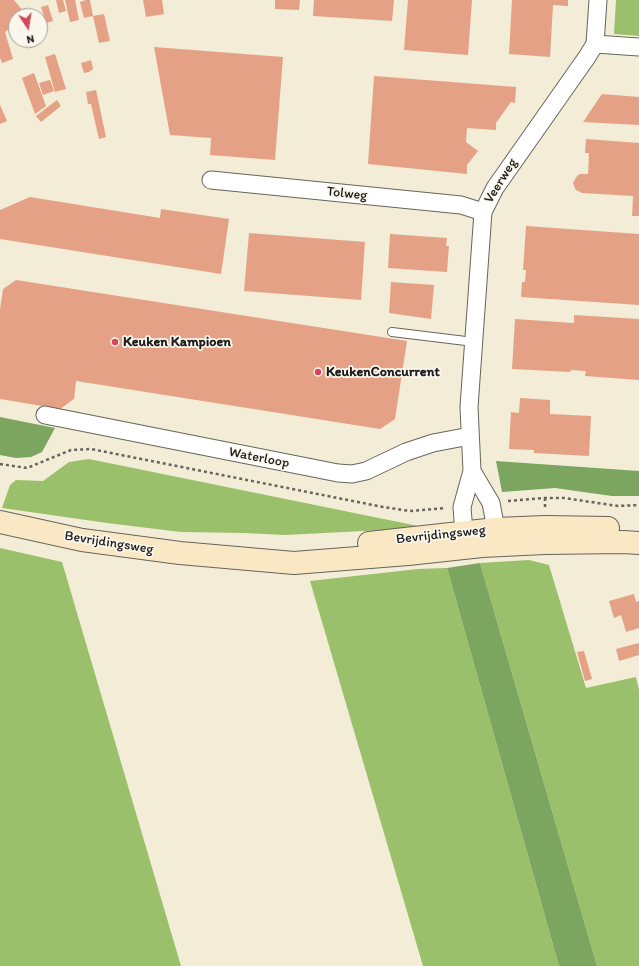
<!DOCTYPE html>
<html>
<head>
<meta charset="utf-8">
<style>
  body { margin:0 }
  #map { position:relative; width:639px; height:966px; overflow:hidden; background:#f3ecd6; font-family:Itim,sans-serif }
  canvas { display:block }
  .north { position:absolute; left:8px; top:8px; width:40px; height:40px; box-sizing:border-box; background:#fbf7ec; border:1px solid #a29f99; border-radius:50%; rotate:168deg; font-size:11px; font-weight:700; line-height:16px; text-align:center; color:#1c1c1c }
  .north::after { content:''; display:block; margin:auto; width:14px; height:18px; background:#d1495b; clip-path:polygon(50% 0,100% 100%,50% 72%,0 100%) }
</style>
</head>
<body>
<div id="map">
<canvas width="639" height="966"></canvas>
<div class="north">N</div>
</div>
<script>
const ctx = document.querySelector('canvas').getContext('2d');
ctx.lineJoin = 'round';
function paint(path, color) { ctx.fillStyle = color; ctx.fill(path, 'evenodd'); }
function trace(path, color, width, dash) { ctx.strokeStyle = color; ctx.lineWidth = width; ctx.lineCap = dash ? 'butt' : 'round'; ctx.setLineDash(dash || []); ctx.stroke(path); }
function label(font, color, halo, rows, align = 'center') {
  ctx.font = font + ' Itim,sans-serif'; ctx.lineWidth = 3.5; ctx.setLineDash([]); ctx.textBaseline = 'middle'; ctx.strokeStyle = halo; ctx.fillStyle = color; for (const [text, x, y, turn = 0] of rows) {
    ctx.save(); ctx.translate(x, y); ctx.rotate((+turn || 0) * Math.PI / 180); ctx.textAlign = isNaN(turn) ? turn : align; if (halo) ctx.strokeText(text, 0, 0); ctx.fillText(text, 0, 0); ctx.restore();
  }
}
const green = new Path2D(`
  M616 0H639V36L614 34Z
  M89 459 433 529H403L285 535 244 533 181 532 107 523 2 508 10 485 16 480 43 481 69 462Z
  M0 548 62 562 181 966H0Z
  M529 560 549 565 586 688 636 677 639 690V966H597L480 563Z
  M447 568 559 966H423L310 581 418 569Z`);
const forest = new Path2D(`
  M0 417 55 428 42 452 31 457 16 458 0 455Z
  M496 461 639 471V496H612L555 488 502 492Z
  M480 563 597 966H559L447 568Z`);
const building = new Path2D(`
  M0 0H14L24 12 19 16H16V24L5 32 13 59 2 63 0 58Z
  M56 0H63L66 11 59 13Z
  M65 0H75L79 20 70 22Z
  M86 0H90L93 16 104 14 110 41 99 43 93 16 84 18 80 2Z
  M143 0H162L164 14 146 17Z
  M275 0H300L299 10 275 9Z
  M314 0H394L392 21 313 16Z
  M408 0H472L468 55 404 50Z
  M512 0H568V6L553 5 550 57 509 54Z
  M48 5 53 21 46 23 41 7Z
  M154 47 283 57 275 160 210 155 211 138 170 135Z
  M55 54 66 89 55 92 45 57Z
  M91 60 93 69 89 72 84 73 81 63Z
  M34 73 46 106 35 114 22 78Z
  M374 76 516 87 515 103 511 102 496 123V130L467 128 466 142 478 151 467 165V174L368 164Z
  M50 80 54 91 43 95 39 83Z
  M96 90 106 137 99 139 91 104H88L86 92Z
  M602 94 639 97V125L583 122Z
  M57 100 61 106 41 122 36 116Z
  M0 105 7 121 0 124Z
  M586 139 639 143V216H632L633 196 582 193 576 190 574 186 573 183 577 176 580 174H588L589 153H585Z
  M30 197 160 218 161 209 229 219 221 274 0 239V210Z
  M526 226 639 234V305L521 297 522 282H525L526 270H523Z
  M249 233 365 242 361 300 244 291Z
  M390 234 447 238 446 246H449L447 272 388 268Z
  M16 280 407 341 395 419 380 429 76 381 74 399 60 409 0 399V309L3 289Z
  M391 282 434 285 431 319 389 313Z
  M574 315 639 319V380L585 376 586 371 571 370 570 372 512 369 515 319 574 323Z
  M520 398 550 400V414L591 416 589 456 534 453V450L509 449 511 412 519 413Z
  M634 594 636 602 639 601V628L626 632 621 615 614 618 609 601Z
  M639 643V655L619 661 616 649Z
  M584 651 592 679 585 681 577 652Z`);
const path = new Path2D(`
  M0 464 27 468 71 450 91 449 383 507 410 511 445 508
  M545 498V507
  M508 501 545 498H564L618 506 639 505`);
const service = new Path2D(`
  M392 332 474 342`);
const minor = new Path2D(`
  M595 44 639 47
  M211 180 461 205 483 212
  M45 415 338 473 352 474 366 471 406 452 433 443 470 436
  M472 471 491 503 496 529 482 546 464 533 462 507 472 471 469 407 483 212 495 188 587 57 595 44 598 0`);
const secondary = new Path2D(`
  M0 522 82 540 180 553 294 563 408 554 482 546 545 543 624 542 639 543
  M369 543 496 529 545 527 608 528`);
const markers = [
  [115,342,4,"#d1495b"],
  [318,372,4,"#d1495b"]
];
const streetNames = [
  ["Veerweg",501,181,-58],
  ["Tolweg",347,194,6],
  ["Waterloop",259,458,11],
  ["Bevrijdingsweg",441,535,-6],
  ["Bevrijdingsweg",109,543,9]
];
const poiNames = [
  ["Keuken Kampioen",123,342],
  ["KeukenConcurrent",326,372]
];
paint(green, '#9bc06b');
paint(forest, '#7ca65f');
paint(building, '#e5a186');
trace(service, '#67655d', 10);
trace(minor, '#67655d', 19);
trace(secondary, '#67655d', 24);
trace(path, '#67655d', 2.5, [3, 3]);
trace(service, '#fff', 8);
trace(minor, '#fff', 17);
trace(secondary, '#fae7c3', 22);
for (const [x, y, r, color] of markers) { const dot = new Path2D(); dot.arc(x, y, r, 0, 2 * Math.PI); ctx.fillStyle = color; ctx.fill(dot); trace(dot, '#fbf7ec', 1.5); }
label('14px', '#1c1c1c', '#fbf7ec', streetNames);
label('bold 14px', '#1c1c1c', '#fbf7ec', poiNames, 'left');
</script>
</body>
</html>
